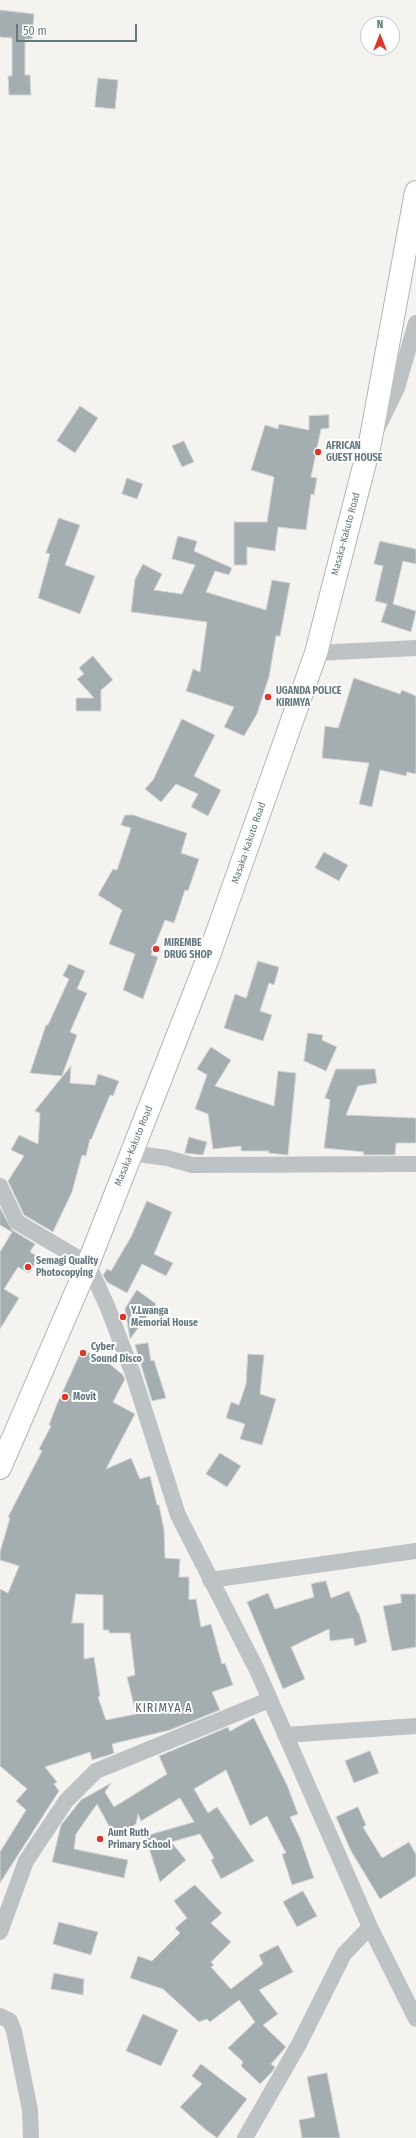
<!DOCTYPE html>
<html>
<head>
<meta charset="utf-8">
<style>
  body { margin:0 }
  #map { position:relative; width:416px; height:2138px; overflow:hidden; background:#f4f3f0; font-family:"Fira Sans Condensed",sans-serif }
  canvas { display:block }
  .north { position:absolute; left:360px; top:16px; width:40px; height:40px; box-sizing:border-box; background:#fff; border:1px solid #c1c9cc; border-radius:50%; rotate:0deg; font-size:11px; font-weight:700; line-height:16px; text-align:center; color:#647880 }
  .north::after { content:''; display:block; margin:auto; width:14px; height:18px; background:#db3729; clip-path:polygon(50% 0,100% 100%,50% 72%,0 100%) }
  .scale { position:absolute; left:16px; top:24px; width:121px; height:18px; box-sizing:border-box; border:2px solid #647880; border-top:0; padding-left:5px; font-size:12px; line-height:14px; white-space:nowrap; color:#647880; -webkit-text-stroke:3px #fff; paint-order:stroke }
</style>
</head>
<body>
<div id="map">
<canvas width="416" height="2138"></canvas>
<div class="north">N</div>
<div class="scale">50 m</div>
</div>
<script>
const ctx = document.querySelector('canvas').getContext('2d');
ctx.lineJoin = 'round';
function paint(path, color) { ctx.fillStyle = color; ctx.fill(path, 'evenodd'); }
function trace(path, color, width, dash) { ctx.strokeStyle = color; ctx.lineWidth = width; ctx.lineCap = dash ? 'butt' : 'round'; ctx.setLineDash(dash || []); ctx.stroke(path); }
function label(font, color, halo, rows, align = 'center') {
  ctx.font = font + ' "Fira Sans Condensed",sans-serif'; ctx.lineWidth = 4; ctx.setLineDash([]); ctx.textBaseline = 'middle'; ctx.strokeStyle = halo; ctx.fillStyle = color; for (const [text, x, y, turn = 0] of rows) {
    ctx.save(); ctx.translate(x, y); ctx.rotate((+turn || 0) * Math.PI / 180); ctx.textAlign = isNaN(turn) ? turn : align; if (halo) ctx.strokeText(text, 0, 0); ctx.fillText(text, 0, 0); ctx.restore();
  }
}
const building = new Path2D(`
  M0 10 34 14 32 39H25V75H30L31 95H9L8 76H12V38L0 37Z
  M98 78 118 80 115 109 95 107Z
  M80 406 98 418 75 453 57 441Z
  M329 415V428L321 429 311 477 317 478 314 495 311 494 306 530 278 527 275 551 247 547V565H234V522H267L274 477 251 470 265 425 278 429 279 424 309 430V416Z
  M184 441 194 462 182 467 172 446Z
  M127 478 143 484 137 499 122 494Z
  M59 518 80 525 65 565 95 576 80 614 38 598 50 554 46 553Z
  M178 536 197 541 194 551 232 568 229 575 215 571 206 592 266 610 272 580 290 583 280 636H276L269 677 257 714 244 736 224 727 234 707 186 691 193 669 200 672 207 622 131 612 135 579 143 564 162 574 154 590 182 594 195 565 172 559Z
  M380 541 416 549V564L403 561 393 604 416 611 411 632 381 622 387 604 375 601 383 566 374 564Z
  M93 656 113 680 101 690V711H76V698H94L77 679 84 674 79 668Z
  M354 678 400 694 402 690 416 696V774L407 772 406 776 380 770 372 807 359 804 369 763 322 758 325 726 338 728Z
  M182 719 215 735 194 776 221 790 208 816 191 807 198 794 176 784 161 802 145 789 153 780Z
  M125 815H133L187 833 181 853 199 859 188 891 185 890 174 923 165 920 151 955 158 957 143 999 123 990 135 954 109 944 122 910 98 895 113 869 117 870 131 828 121 825Z
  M324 852 348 865 339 881 315 868Z
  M258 961 279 967 274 985 269 983 260 1011 272 1015 263 1041 224 1028 235 994 246 998Z
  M69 964 85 971 77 989 87 993 70 1032 77 1035 62 1076 30 1073 46 1025H48L69 979 63 976Z
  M308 1033 323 1035 322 1040 337 1047 326 1071 304 1061Z
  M211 1047 231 1060 215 1086 274 1106 278 1071 296 1073 288 1155 268 1153 269 1151H241V1146L213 1149 208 1114 195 1109 207 1075 197 1069Z
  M71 1066 70 1083 95 1085 98 1074 119 1081 113 1096 110 1095 91 1140 90 1139 86 1156 82 1155 72 1192 53 1232 24 1215 8 1181 24 1156 11 1150 19 1135 38 1144 40 1113 35 1111Z
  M336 1069H375L377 1083 358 1086 346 1115 416 1118V1143H396L395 1155H363L364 1152 324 1148 330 1100 325 1098Z
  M189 1137 207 1142 203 1155 185 1153Z
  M147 1201 172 1212 154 1254 173 1263 166 1276 142 1264 127 1293 107 1282 103 1275 107 1269 111 1271 131 1237Z
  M0 1208 12 1230 35 1244 30 1252 39 1257 29 1273 18 1267 4 1289 19 1298 0 1329V1252L12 1232 0 1225Z
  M137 1290 156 1304 130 1339 125 1309Z
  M148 1343 151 1361 154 1360 166 1398 152 1401 135 1345Z
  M82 1350 105 1360 123 1375 125 1379 113 1402 135 1414 106 1469 131 1458 140 1479 150 1476 157 1505H159L164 1530 165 1558 180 1559 179 1577H189V1600L196 1599 201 1627 211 1624 222 1664 225 1663 233 1685 212 1692 220 1710 170 1730 112 1744 114 1753 109 1755 92 1760 90 1752 45 1767 57 1782 54 1784 59 1791 0 1883V1852L26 1810 16 1801 27 1789 0 1766V1589L8 1593 19 1566 0 1560V1552L10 1518 8 1517 42 1451 39 1449 51 1426 49 1425 57 1404ZM76 1594 103 1595V1630H109V1633H130L135 1675 127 1677 136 1714 106 1720 98 1697 100 1696 94 1657 84 1659V1623H72Z
  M248 1354 264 1355 260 1394 276 1399 262 1445 240 1439 245 1424 226 1418 231 1402 239 1405 246 1384Z
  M220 1453 241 1466 227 1487 206 1474Z
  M326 1581 331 1598 349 1591 358 1613H359L367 1642 355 1646 353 1638 330 1641 329 1629 291 1647 305 1679 283 1689 247 1602 268 1593 275 1609 314 1597 311 1584Z
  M401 1594H416V1647L392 1651 383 1606 401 1603Z
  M254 1718 287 1785 298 1814 290 1817 300 1838 314 1878 292 1885 282 1854 286 1853 267 1816 250 1826 226 1770 194 1789 208 1813 217 1807 254 1861 221 1879 211 1860 214 1858 200 1834 171 1842 186 1860 160 1882 145 1836 194 1822 180 1798 141 1821 138 1814 136 1824 115 1837 97 1804 76 1834 74 1849 128 1860 124 1878 52 1862 61 1825 81 1800 111 1783 105 1792 114 1807 167 1774 159 1756 228 1727 230 1731Z
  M370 1751 379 1773 354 1783 345 1761Z
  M358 1807 366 1825 363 1827 382 1858 409 1842 416 1854V1876L380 1899 351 1851 336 1817Z
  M195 1885 222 1913 211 1923 231 1942 211 1962 214 1965 211 1967 231 1989 263 1964 259 1955 278 1945 293 1972 259 1990 278 2014 263 2025 286 2047 271 2064 275 2067 272 2072 260 2084 241 2066 243 2062 228 2048 255 2022 239 2000 210 2022 207 2019 199 2022 163 1989 130 1978 138 1956 152 1961 180 1933 175 1928 187 1918 174 1901Z
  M303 1891 317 1916 297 1927 283 1902Z
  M59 1922 98 1932 91 1955 53 1944Z
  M54 1973 84 1979 83 1995 51 1989Z
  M143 2014 178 2030 161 2066 126 2051Z
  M201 2064 247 2099 217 2138 206 2130 180 2107 202 2084 192 2076Z
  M327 2073 340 2138H302L299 2120 315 2117 307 2077Z`);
const street = new Path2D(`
  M377 429 397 388 416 323
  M316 653 416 648
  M131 1153 167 1158 192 1165 416 1164
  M0 1186 17 1222 88 1264 108 1308 133 1374 178 1515 257 1670 370 1927 416 2019
  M210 1580 416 1551
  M285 1735 416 1726
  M0 1932 26 1861 66 1801 96 1771 269 1700
  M0 2016 10 2021 14 2031 30 2110 31 2138
  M245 2138 299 2044 344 1954 370 1927`);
const highway = new Path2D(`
  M0 1468 88 1264 208 958 316 653 370 443 416 192`);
const markers = [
  [318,452,4,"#db3729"],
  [268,697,4,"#db3729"],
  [156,949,4,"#db3729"],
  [28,1267,4,"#db3729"],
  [123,1317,4,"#db3729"],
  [83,1353,4,"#db3729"],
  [65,1397,4,"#db3729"],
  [100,1839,4,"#db3729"]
];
const poiNames = [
  ["AFRICAN",326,446],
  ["GUEST HOUSE",326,458],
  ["UGANDA POLICE",276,691],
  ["KIRIMYA",276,703],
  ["MIREMBE",164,943],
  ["DRUG SHOP",164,955],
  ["Semagi Quality",36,1261],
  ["Photocopying",36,1273],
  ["Y.Lwanga",131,1311],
  ["Memorial House",131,1323],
  ["Cyber",91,1347],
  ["Sound Disco",91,1359],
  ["Movit",73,1397],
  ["Aunt Ruth",108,1833],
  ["Primary School",108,1845]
];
const streetNames = [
  ["Masaka-Kakuto Road",346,534,-75],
  ["Masaka-Kakuto Road",249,843,-71],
  ["Masaka-Kakuto Road",134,1146,-68]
];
const quarterNames = [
  ["KIRIMYA A",164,1709]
];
paint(building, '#a4aeb1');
trace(building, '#d5d5d3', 1);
trace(highway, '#b0b5b7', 24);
trace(street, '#bdc2c4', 16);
trace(highway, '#fff', 22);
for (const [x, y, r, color] of markers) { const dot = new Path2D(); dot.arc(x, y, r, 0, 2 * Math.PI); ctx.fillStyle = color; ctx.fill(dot); trace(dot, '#fff', 1.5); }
label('bold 10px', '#647880', '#fff', poiNames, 'left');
label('10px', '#647880', '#fff', streetNames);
ctx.letterSpacing = '1px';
label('12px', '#526065', '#fff', quarterNames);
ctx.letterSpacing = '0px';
</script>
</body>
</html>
